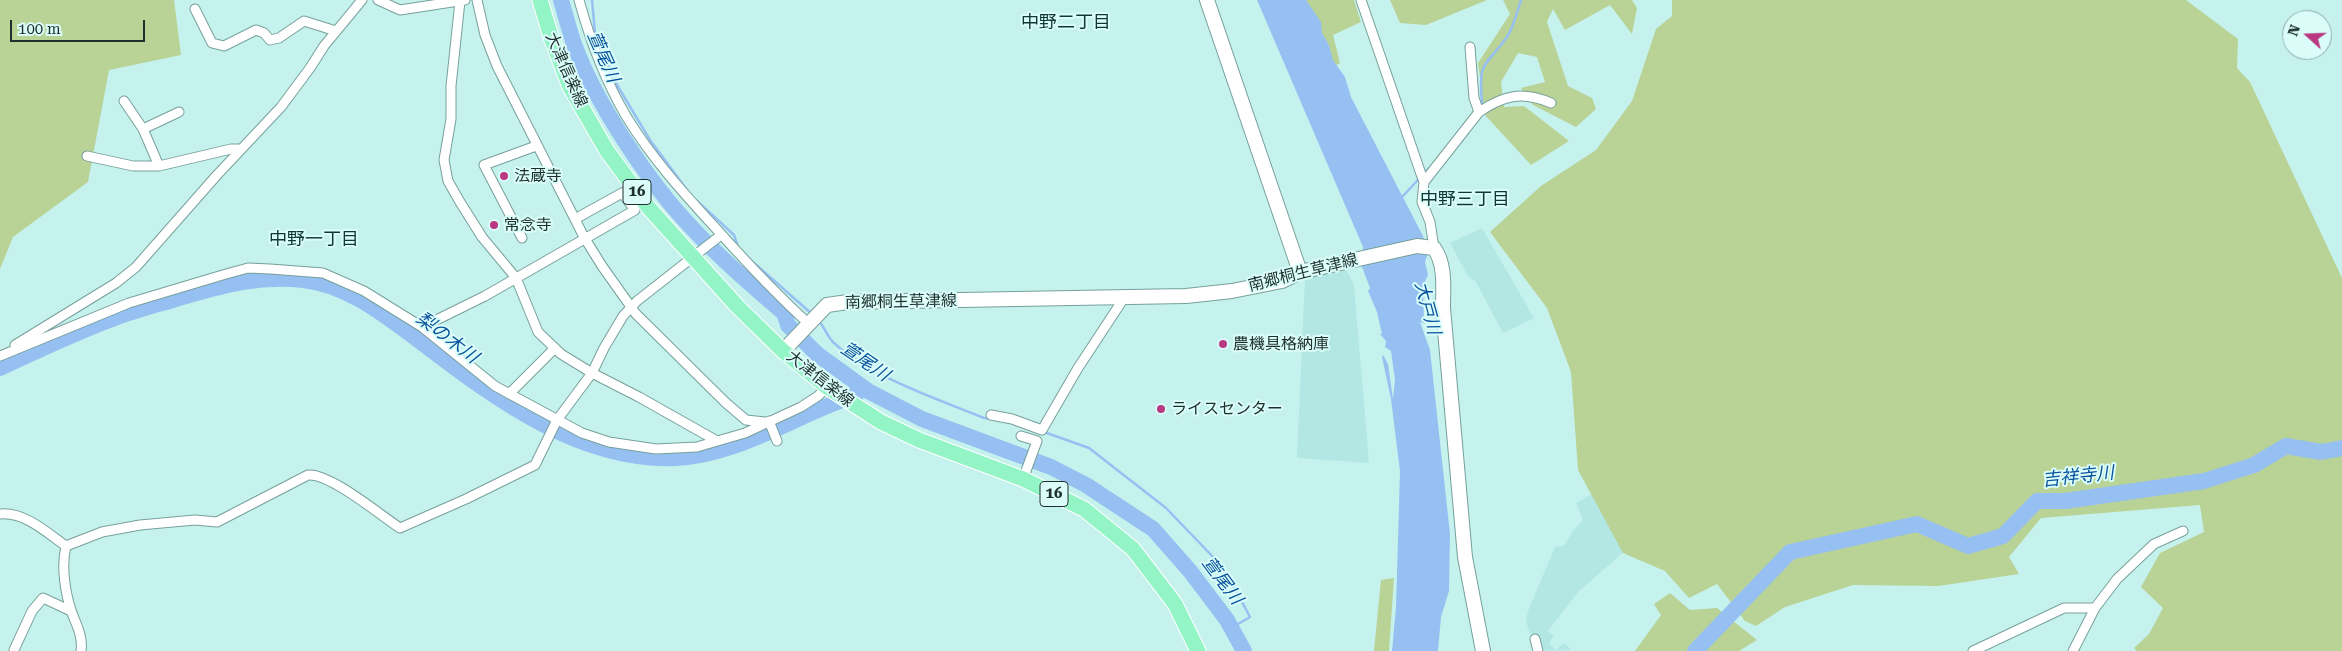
<!DOCTYPE html>
<html>
<head>
<meta charset="utf-8">
<style>
  body { margin:0 }
  #map { position:relative; width:2342px; height:651px; overflow:hidden; background:#c6f2ee; font-family:"Roboto Serif",serif }
  canvas { display:block }
  .north { position:absolute; left:2282px; top:10px; width:50px; height:50px; box-sizing:border-box; background:#dafdfa; border:1px solid #8faba8; border-radius:50%; rotate:290deg; font-size:14px; font-weight:700; line-height:20px; text-align:center; color:#1e2f2e }
  .north::after { content:''; display:block; margin:auto; width:18px; height:22px; background:#ba3882; clip-path:polygon(50% 0,100% 100%,50% 72%,0 100%) }
  .scale { position:absolute; left:10px; top:20px; width:135px; height:22px; box-sizing:border-box; border:2px solid #1e2f2e; border-top:0; padding-left:6px; font-size:15px; line-height:18px; white-space:nowrap; color:#1e2f2e; -webkit-text-stroke:4px #dafdfa; paint-order:stroke }
</style>
</head>
<body>
<div id="map">
<canvas width="2342" height="651"></canvas>
<div class="north">N</div>
<div class="scale">100 m</div>
</div>
<script>
const ctx = document.querySelector('canvas').getContext('2d');
ctx.lineJoin = 'round';
function paint(path, color) { ctx.fillStyle = color; ctx.fill(path, 'evenodd'); }
function trace(path, color, width, dash) { ctx.strokeStyle = color; ctx.lineWidth = width; ctx.lineCap = dash ? 'butt' : 'round'; ctx.setLineDash(dash || []); ctx.stroke(path); }
function label(font, color, halo, rows, align = 'center') {
  ctx.font = font + ' "Roboto Serif","Noto Sans JP",serif'; ctx.lineWidth = 4; ctx.setLineDash([]); ctx.textBaseline = 'middle'; ctx.strokeStyle = halo; ctx.fillStyle = color; for (const [text, x, y, turn = 0] of rows) {
    ctx.save(); ctx.translate(x, y); ctx.rotate((+turn || 0) * Math.PI / 180); ctx.textAlign = isNaN(turn) ? turn : align; if (halo) ctx.strokeText(text, 0, 0); ctx.fillText(text, 0, 0); ctx.restore();
  }
}
const built = new Path2D(`
  M1482 228 1534 318 1503 333 1476 282 1468 276 1450 243Z
  M1346 269 1354 285 1369 463 1297 458 1305 277Z
  M1595 492 1626 550 1578 592 1548 631 1554 636 1549 643 1555 650 1565 643 1571 650 1535 651 1526 621 1528 611 1555 547 1564 546 1573 531 1583 520 1576 503Z`);
const green = new Path2D(`
  M0 0H174L181 55 109 70 88 182 13 237 0 269Z
  M1301 0H1354L1361 22 1333 35 1340 63 1331 68Z
  M1390 0H1487L1426 25 1400 23Z
  M1503 0H1632L1637 8 1632 34 1610 5 1565 30 1553 9 1547 22 1568 86 1592 98 1596 109 1576 127 1533 105 1521 88 1545 82 1537 57 1518 53 1501 82 1504 107 1524 106 1569 141 1531 165 1485 115 1478 63 1510 14Z
  M1672 0H2186L2238 39 2237 68 2250 82 2342 278V651H2137L2134 648 2149 634 2163 608 2141 587 2160 553 2204 532 2200 505 2041 518 2009 557 2019 574 1938 586 1853 585 1785 607 1756 626 1745 621 1717 584 1689 598 1665 571 1623 553 1578 470 1571 372 1547 308 1490 232 1541 186 1596 150 1632 101 1656 29 1672 16Z
  M1394 578 1389 651H1374L1381 580Z
  M1670 593 1690 610 1717 608 1757 640 1739 651H1705L1695 642 1687 651H1635L1661 615 1654 604Z`);
const water = new Path2D(`
  M1257 0H1306L1321 22 1322 33 1329 45 1333 60 1345 77 1351 97 1423 236 1428 253 1425 262 1428 275 1423 285 1424 323 1420 322 1430 350 1450 534 1449 591 1441 617 1438 651H1392L1396 607 1400 471 1391 399 1382 357 1383 355 1388 364 1393 399 1395 380 1391 351 1385 347 1386 341 1380 334 1374 333 1382 334 1377 312 1368 291 1370 288 1362 267 1363 247Z`);
const stream = new Path2D(`
  M592 0 595 33 617 85 650 140 690 194
  M1482 103C1478 59 1485 68 1507 37 1514 27 1517 11 1521 0
  M1402 197 1429 168
  M696 200 734 235 738 247
  M754 263 812 314
  M819 321C825 328 828 338 834 343 871 377 937 399 984 418L998 420
  M1044 432 1089 448 1166 508 1216 560 1231 581 1250 617 1238 624 1233 630`);
const river = new Path2D(`
  M561 0C565 14 569 29 574 44 595 102 649 183 692 228 721 259 752 286 784 313L788 325 817 354 868 391 922 419 1051 467 1086 485 1153 529 1190 571 1227 620 1244 651
  M0 368C37 351 74 333 112 319 133 311 156 305 179 298 222 286 257 275 303 280 350 285 388 318 425 345 497 400 581 462 676 458 741 454 796 415 856 395
  M1695 651 1790 552 1917 524 1968 546 2003 536 2037 501H2065L2204 481 2254 465 2286 446 2321 452 2342 448`);
const street = new Path2D(`
  M378 0 400 10 465 0
  M477 0 485 35 497 66 584 237 602 266 636 314 726 403 746 420 765 422
  M579 0C590 40 605 80 626 116 652 159 687 197 721 234 749 265 777 295 808 323
  M1361 0 1421 174 1424 182 1422 202 1430 222 1434 248
  M460 1 451 86V119L444 160 448 181 460 202 482 237 516 278 538 332 561 354 592 373 639 397 717 441
  M195 9 212 43 224 46 256 30 264 33 270 40 279 38 304 21 336 31
  M124 101 143 129 159 166
  M1479 112C1504 95 1522 91 1551 103
  M143 129 179 112
  M87 156 133 166H159L231 149H240
  M1424 182 1479 112 1474 98 1470 47
  M522 238 484 165 536 146
  M422 327 485 296 635 210 622 193 575 219
  M15 345 116 283 136 267 217 175 281 107 310 68 324 46 362 0
  M0 356 129 303 226 274 248 268 270 269 323 273 364 291 422 327 495 386 582 433 609 442 656 449 697 447 745 433 801 407 818 396 827 387
  M509 394 555 348
  M991 415 1012 419 1042 430 1078 368 1124 298
  M769 421 777 441
  M1021 436 1037 441 1023 479
  M0 514C25 512 46 532 66 546
  M1535 639 1538 651
  M14 650 32 611 43 598 71 611
  M81 651C83 637 77 626 72 613 65 593 61 566 66 546L102 532 140 525 195 520 217 522 308 475C330 473 380 515 400 528L466 499 535 465 557 420 592 373 604 348 623 316 637 301 721 235
  M1973 651 2064 608H2095
  M2073 651 2095 608 2117 579 2154 544 2183 531`);
const secondary = new Path2D(`
  M1207 0 1300 272
  M783 351 827 305 848 302 1186 296 1232 291 1282 281 1300 272 1417 246 1434 248C1446 265 1443 288 1443 308L1465 557 1483 651`);
const primary = new Path2D(`
  M540 0 551 37 570 87 607 151 649 208 737 306 783 351 827 387 881 422 919 440 1023 479 1084 509 1133 549 1175 604 1198 651`);
const markers = [
  [504,176,5,"#ba3882"],
  [494,225,5,"#ba3882"],
  [1223,344,5,"#ba3882"],
  [1161,409,5,"#ba3882"]
];
const shields = [
  [637,192,28],
  [1054,494,28]
];
const shieldNames = [
  ["16",637,192],
  ["16",1054,494]
];
const streetNames = [
  ["大津信楽線",566,70,66],
  ["南郷桐生草津線",1303,273,-14],
  ["南郷桐生草津線",901,302,-1],
  ["大津信楽線",820,379,38]
];
const poiNames = [
  ["法蔵寺",514,176],
  ["常念寺",504,225],
  ["農機具格納庫",1233,344],
  ["ライスセンター",1171,409]
];
const neighbourhoodNames = [
  ["中野二丁目",1066,23],
  ["中野三丁目",1465,200],
  ["中野一丁目",314,240]
];
const waterNames = [
  ["萱尾川",603,57,66],
  ["大戸川",1427,308,75],
  ["梨の木川",447,338,37],
  ["萱尾川",865,362,34],
  ["吉祥寺川",2078,477,-6],
  ["萱尾川",1222,581,53]
];
paint(built, '#b2e7e3');
paint(green, '#b9d295');
paint(water, '#97c0f2');
trace(stream, '#97c0f2', 2.5);
trace(river, '#97c0f2', 16);
trace(street, '#76a09c', 11);
trace(secondary, '#76a09c', 16);
trace(primary, '#fff', 17);
trace(street, '#fff', 9);
trace(secondary, '#fff', 14);
trace(primary, '#93f4c6', 15);
for (const [x, y, r, color] of markers) { const dot = new Path2D(); dot.arc(x, y, r, 0, 2 * Math.PI); ctx.fillStyle = color; ctx.fill(dot); trace(dot, '#dafdfa', 2); }
for (const [x, y, w] of shields) { const box = new Path2D(); box.roundRect(x - w / 2, y - 12.5, w, 25, 4); ctx.fillStyle = '#dafdfa'; ctx.fill(box); trace(box, '#1e2f2e', 1); }
label('bold 15px', '#1e2f2e', null, shieldNames);
label('16px', '#1e2f2e', '#dafdfa', streetNames);
label('16px', '#1e2f2e', '#dafdfa', poiNames, 'left');
label('18px', '#0e3836', '#dafdfa', neighbourhoodNames);
label('italic 18px', '#09539c', '#dafdfa', waterNames);
</script>
</body>
</html>
